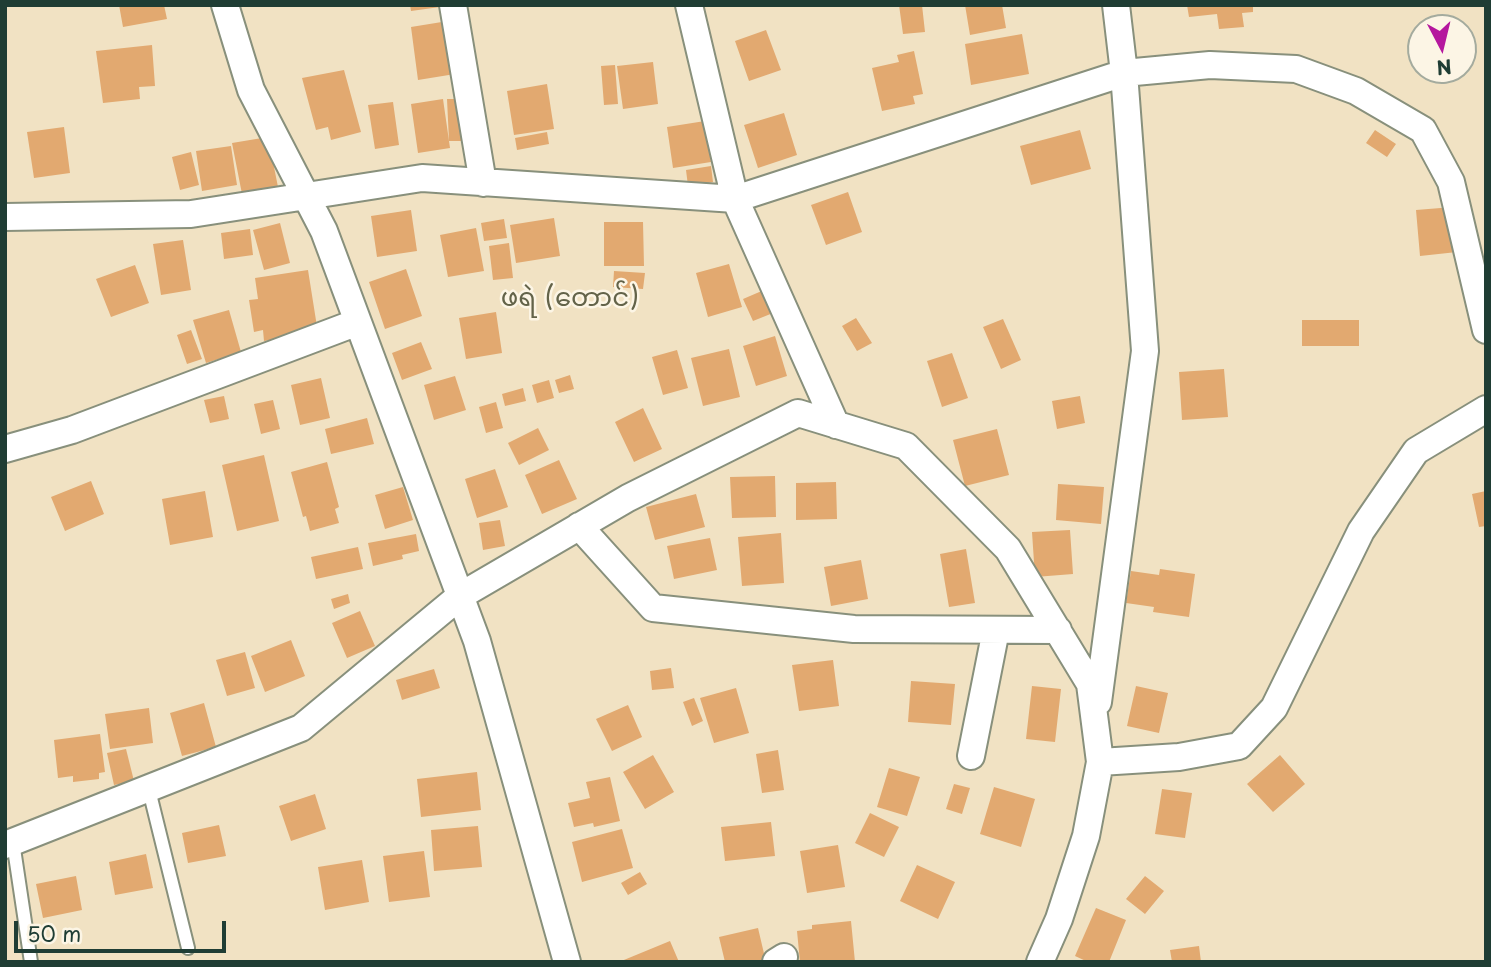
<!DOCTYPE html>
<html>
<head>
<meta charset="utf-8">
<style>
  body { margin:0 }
  #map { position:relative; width:1491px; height:967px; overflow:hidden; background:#f1e2c3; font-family:"Playpen Sans",sans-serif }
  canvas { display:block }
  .frame { position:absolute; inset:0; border:7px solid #1f3d34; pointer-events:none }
  .north { position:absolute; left:1407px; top:14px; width:70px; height:70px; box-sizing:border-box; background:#fcf5e5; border:2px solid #a4ab9e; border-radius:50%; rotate:173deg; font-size:19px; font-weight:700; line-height:28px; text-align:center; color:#1f3d34 }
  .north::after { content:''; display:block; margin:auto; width:24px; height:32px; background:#b5179e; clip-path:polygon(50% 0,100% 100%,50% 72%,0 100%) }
  .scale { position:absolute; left:14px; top:921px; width:212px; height:32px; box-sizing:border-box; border:4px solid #1f3d34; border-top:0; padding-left:9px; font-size:21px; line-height:24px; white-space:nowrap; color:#1f3d34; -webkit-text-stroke:5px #fcf5e5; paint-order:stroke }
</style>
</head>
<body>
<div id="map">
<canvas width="1491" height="967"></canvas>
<div class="frame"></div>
<div class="north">N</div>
<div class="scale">50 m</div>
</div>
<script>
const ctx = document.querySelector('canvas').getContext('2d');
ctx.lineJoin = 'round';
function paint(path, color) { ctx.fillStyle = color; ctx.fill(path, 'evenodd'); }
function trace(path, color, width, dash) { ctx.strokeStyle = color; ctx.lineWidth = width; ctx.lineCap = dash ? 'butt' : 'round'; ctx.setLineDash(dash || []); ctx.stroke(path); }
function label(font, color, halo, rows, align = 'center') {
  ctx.font = font + ' "Playpen Sans","Noto Sans Myanmar",sans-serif'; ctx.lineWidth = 5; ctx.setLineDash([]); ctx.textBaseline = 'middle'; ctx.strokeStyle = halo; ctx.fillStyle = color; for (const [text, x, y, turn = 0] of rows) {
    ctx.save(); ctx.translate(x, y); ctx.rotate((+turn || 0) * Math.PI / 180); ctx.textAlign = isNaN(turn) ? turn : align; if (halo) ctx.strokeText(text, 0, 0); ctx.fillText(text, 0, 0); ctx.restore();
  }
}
const building = new Path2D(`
  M119 5H164L167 19 123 27Z
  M410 5H440V7L411 11Z
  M899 5H922L925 32 903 34Z
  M965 5H1002L1006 28 970 35Z
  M1187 5H1253V12L1242 13 1244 27 1219 29 1217 14 1189 17Z
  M448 21 455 74 418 80 411 27Z
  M766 30 781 70 749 81 735 41Z
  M1022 34 1029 74 971 85 965 44Z
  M152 45 155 86 139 87 140 99 103 103 96 51Z
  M914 51 923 94 913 96 915 104 882 111 872 68 899 62 897 55Z
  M653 62 658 104 623 109 617 66Z
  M615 65 618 104 604 105 601 66Z
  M344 70 361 132 331 140 328 127 316 130 302 78Z
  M547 84 554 129 514 135 507 91Z
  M443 99 450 148 418 153 411 104Z
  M447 99H463L464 141H449Z
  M393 102 399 145 375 149 368 105Z
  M784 113 797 155 758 168 744 125Z
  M705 121 711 162 673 168 667 127Z
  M64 127 70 173 34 178 27 132Z
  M1080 130 1091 169 1031 185 1020 146Z
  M1375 130 1396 144 1387 157 1366 143Z
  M547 132 549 144 517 150 515 138Z
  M268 137 278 187 242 194 232 143Z
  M231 146 237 185 202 191 196 151Z
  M191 152 199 185 180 190 172 157Z
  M711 166 713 182 688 186 686 170Z
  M848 192 862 232 826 245 811 205Z
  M1453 207 1457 252 1420 256 1416 210Z
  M411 210 417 251 377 257 371 216Z
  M554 218 560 256 516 263 510 225Z
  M504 219 507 238 484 241 481 223Z
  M604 222H643L644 266H604Z
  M280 223 290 263 264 270 253 230Z
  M476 228 484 271 448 277 440 235Z
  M250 229 253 255 224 259 221 233Z
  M183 240 191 290 161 295 153 244Z
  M509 243 513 278 493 280 489 246Z
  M729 264 742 307 708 317 696 273Z
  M135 265 149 303 111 317 96 279Z
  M406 269 422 316 385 329 369 282Z
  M308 270 318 333 264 341 263 330 254 332 249 300 258 299 255 278Z
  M614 271 645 273 643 289 613 287Z
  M764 290 773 313 753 321 743 299Z
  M229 310 241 352 206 363 193 320Z
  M496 312 502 353 466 359 459 318Z
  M856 318 872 343 857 351 842 326Z
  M1003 319 1021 360 1001 369 983 327Z
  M1302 320H1359V346H1302Z
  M191 330 202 359 187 364 177 335Z
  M775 336 787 376 756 386 743 346Z
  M421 342 432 369 402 380 392 353Z
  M729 349 740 397 703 406 691 358Z
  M677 350 688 388 663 395 652 357Z
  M952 353 968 398 942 407 927 361Z
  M1224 369 1228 417 1182 420 1179 372Z
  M570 375 574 389 559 393 555 380Z
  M455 376 466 410 434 420 424 385Z
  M321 378 330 418 300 425 291 385Z
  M549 380 554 398 537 403 532 385Z
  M523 388 526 401 505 406 502 394Z
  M224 396 229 419 210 423 204 400Z
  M1080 396 1085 423 1057 429 1052 401Z
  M273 400 280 429 261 434 254 404Z
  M496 402 503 428 486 433 479 407Z
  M643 408 662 449 634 462 615 422Z
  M367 418 374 444 331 454 325 429Z
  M538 428 549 450 519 465 508 443Z
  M997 429 1009 475 965 486 953 440Z
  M264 455 279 521 237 531 222 465Z
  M559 460 577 499 542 514 525 475Z
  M327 462 339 507 335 509 339 523 310 531 306 516 303 517 291 472Z
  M495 469 508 507 477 518 465 479Z
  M775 476 776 517 732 518 730 477Z
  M91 481 104 514 65 531 51 497Z
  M836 482 837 519 796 520V483Z
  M1058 484 1104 487 1101 524 1056 520Z
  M403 487 413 520 385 529 375 495Z
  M205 491 213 537 170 545 162 499Z
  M1486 491V526L1479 527 1472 494Z
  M696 494 705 527 655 540 646 507Z
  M500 520 505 546 483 550 479 523Z
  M1070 530 1073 574 1035 577 1032 532Z
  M781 533 784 583 742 586 738 537Z
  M416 534 419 551 402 555 403 559 373 566 368 543Z
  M710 538 717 570 674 579 667 546Z
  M358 547 363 569 316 579 311 557Z
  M966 549 975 603 949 607 940 554Z
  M861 560 868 599 831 606 824 567Z
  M1160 569 1195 574 1189 617 1153 612 1154 607 1126 603 1131 571 1159 575Z
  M348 594 350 603 334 609 331 599Z
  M360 611 375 646 347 658 332 623Z
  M291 640 305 676 265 692 251 656Z
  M245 652 255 688 227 696 216 660Z
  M833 660 839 706 799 711 792 665Z
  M671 668 674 688 652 690 650 671Z
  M434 669 440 688 402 700 396 680Z
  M911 681 955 684 951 725 908 722Z
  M1032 686 1061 689 1055 742 1026 739Z
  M1136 686 1168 693 1159 733 1127 726Z
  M736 688 749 733 714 743 700 698Z
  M694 698 703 721 692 726 683 702Z
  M204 703 216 747 182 756 170 713Z
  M628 705 642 737 612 751 596 719Z
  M149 708 153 743 110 749 105 714Z
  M100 734 105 772 99 773V779L73 782V776L58 778 54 740Z
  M126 749 134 781 114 785 107 753Z
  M778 750 784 790 762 793 756 754Z
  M653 755 674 792 645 809 623 772Z
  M1280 755 1305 784 1273 812 1247 784Z
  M889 768 920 777 907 816 877 807Z
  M477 772 481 810 421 817 417 779Z
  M610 777 620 821 594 827 593 823 574 827 568 803 590 798 586 782Z
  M954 784 970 788 962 814 946 809Z
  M994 787 1035 799 1021 847 980 834Z
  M1162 789 1192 793 1185 838 1155 834Z
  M315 794 326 829 291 841 279 806Z
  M870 813 899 827 884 857 855 843Z
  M771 822 775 856 725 861 721 827Z
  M219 825 226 856 188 863 182 833Z
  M478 826 482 867 434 871 431 830Z
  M622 829 633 868 582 882 572 842Z
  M838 845 845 887 807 893 800 851Z
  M424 851 430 897 389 902 383 856Z
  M146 854 153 888 115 895 109 862Z
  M362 860 369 902 325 910 318 867Z
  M917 865 955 882 938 919 900 901Z
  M640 872 647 884 628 895 621 883Z
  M76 876 82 910 43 918 36 884Z
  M1145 876 1164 891 1145 914 1126 899Z
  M1096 908 1126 920 1109 962H1088L1075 956Z
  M851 921 855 962H800L797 931 812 929V925Z
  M758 928 766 962H725L719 937Z
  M670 941 679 962H619Z
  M1199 946 1201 962H1172L1170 950Z`);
const lane = new Path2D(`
  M149 790 188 948
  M13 842 31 962`);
const street = new Path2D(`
  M225 5 251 90 324 231 477 641 567 962
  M453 5 483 183
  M689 5 735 199 836 425
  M5 217 191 214 422 178 735 199 1124 73 1210 65 1296 69 1356 91 1423 130 1451 182 1486 330
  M5 449 72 430 358 322
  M579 526 653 608 854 629 1058 630
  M1098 702 1145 351 1124 73 1116 5
  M971 756 996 630
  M1100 762 1179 757 1239 746 1274 708 1361 531 1416 451 1486 409
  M5 845 301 728 460 596 628 498 798 413 906 446 1008 549 1090 684 1100 762 1086 836 1059 919 1040 962
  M776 962 784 957`);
const quarterNames = [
  ["ဖရဲ (တောင်)",570,299]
];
paint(building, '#e2a970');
trace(lane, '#88907c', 16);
trace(street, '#88907c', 30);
trace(lane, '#fff', 12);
trace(street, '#fff', 26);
label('26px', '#636349', '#fcf5e5', quarterNames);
</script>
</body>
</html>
